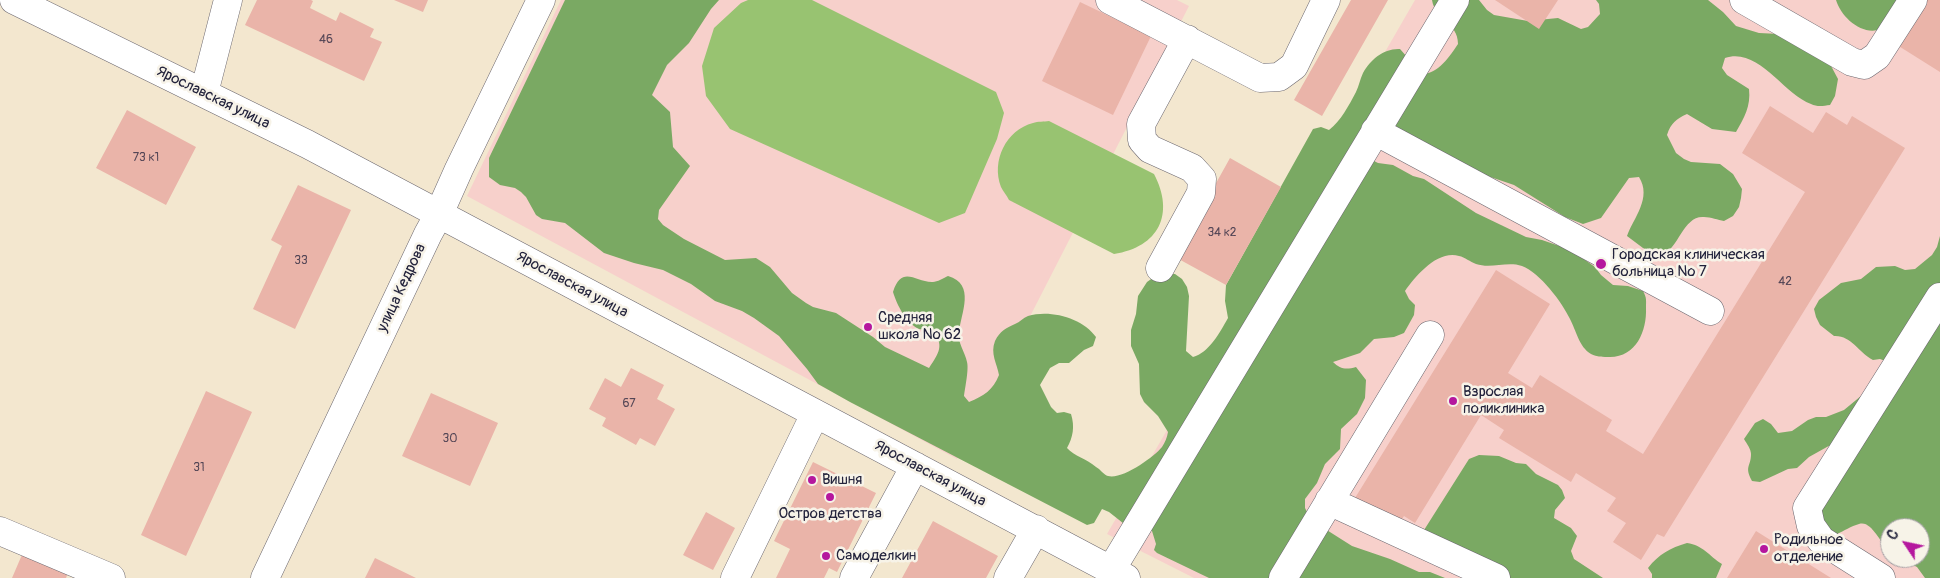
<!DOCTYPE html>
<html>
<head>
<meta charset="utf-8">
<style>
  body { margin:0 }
  #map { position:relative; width:1940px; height:578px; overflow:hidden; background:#f3e7cf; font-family:Pangolin,sans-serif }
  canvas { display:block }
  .north { position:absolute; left:1880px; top:518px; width:50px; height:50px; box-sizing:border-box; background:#f7f3e8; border:1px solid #a29fa3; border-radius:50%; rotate:304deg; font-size:14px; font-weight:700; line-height:20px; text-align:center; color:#22223b }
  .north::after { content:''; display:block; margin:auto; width:18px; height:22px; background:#b5179e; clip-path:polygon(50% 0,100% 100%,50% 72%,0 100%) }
</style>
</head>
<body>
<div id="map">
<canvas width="1940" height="578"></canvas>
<div class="north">С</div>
</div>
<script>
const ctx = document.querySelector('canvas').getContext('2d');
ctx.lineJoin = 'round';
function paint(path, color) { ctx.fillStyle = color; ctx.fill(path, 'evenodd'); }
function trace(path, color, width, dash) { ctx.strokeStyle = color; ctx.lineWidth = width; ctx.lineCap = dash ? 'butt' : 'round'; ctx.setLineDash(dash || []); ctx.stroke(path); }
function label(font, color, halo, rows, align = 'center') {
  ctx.font = font + ' Pangolin,sans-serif'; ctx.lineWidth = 5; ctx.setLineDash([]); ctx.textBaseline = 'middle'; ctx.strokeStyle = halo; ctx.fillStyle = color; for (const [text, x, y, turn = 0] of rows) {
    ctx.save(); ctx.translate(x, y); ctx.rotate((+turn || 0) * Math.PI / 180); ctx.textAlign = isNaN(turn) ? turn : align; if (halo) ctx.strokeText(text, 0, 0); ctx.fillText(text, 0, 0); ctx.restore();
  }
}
const built = new Path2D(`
  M561 0H1177L1189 6 957 459 467 196Z
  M1415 0H1940V578H1194L1107 534ZM1890 528H1920V558H1890Z`);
const green = new Path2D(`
  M748 0H812L996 92 1004 113 997 139 965 213 939 223 730 129 706 96 702 66 714 28 741 3Z
  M1049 121 1154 174C1175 214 1159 247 1114 254L1009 200C1007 196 1003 191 1001 187 991 161 1006 130 1033 123 1038 121 1044 122 1049 121Z`);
const forest = new Path2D(`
  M565 0H719L711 9 689 43 667 65 652 95 670 112 673 147 690 166 659 210 658 219 663 225 684 239 725 260 756 258 770 267 792 293 806 303 813 307 836 313 873 337 885 347 929 368C939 353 945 345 932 330 928 329 923 330 919 329 906 323 897 305 893 292 902 264 916 283 933 282 937 282 944 278 948 276 976 284 961 313 959 332 957 342 965 352 967 362 969 369 965 388 964 396L969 402C984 396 993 390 999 375 997 363 990 354 995 341 1000 331 1006 328 1015 324 1020 322 1023 318 1028 316 1050 309 1083 318 1096 337L1093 346 1084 350 1069 363H1059L1050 368 1040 385 1051 407 1057 413 1064 412 1071 414C1075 427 1073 437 1067 448 1074 456 1087 459 1096 467 1100 469 1104 475 1108 476 1122 480 1154 457 1162 447 1165 442 1167 438 1168 432L1158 416 1144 402 1140 394 1139 364 1131 346V330L1136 314 1138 296 1147 282 1154 277 1168 274H1175L1182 279 1187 287 1189 296 1186 351 1193 357C1209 353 1220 332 1228 318L1225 301 1226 285 1313 129 1321 127 1329 130C1341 121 1349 105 1356 92 1359 86 1360 79 1363 73 1370 60 1384 48 1400 49L1422 74C1438 74 1450 56 1458 44 1458 22 1435 20 1432 0H1479L1487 10 1494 15 1528 21 1558 18 1581 29 1588 27 1600 14 1599 4 1596 0H1708L1723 12 1736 26 1759 33 1779 34 1830 64 1838 79 1835 96 1830 105C1823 106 1817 107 1811 104 1783 94 1759 47 1725 58L1722 68 1727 75 1749 89C1751 106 1744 118 1736 132L1712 129 1687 114C1676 119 1671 123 1667 135L1676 153 1684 159 1691 162 1720 164 1733 174 1742 189 1741 198 1739 207 1733 216 1724 221C1718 220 1711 217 1704 217 1684 215 1679 247 1662 256L1643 248 1627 236C1634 217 1652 198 1639 177L1629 178 1601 218 1583 224 1565 217 1514 185 1455 165 1410 134 1401 130 1370 159 1378 163 1393 165 1413 176 1424 179 1476 213 1526 237 1542 240 1571 250 1595 267 1601 275 1613 285 1628 286 1643 291C1647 298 1646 301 1646 308 1647 331 1636 357 1610 357 1603 357 1597 357 1591 354 1579 347 1576 330 1570 319 1562 302 1540 273 1522 266 1507 261 1491 269 1476 264 1470 262 1465 257 1459 256 1437 250 1416 276 1405 291L1409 299 1415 305 1414 315 1404 333 1394 337 1374 339 1360 353 1333 362C1340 369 1346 370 1356 367L1366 380 1365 398 1357 414 1341 429 1340 449 1325 464 1317 483 1305 499V508L1309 516 1322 527 1352 546 1390 559 1419 572H1430L1445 578H1209L1157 553 1154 550 1156 544 1152 531 1128 527 1109 512 1102 509 1094 523 1087 525 850 402 818 384 807 369 779 336 754 318 742 311 715 301 691 284 663 270 634 263 604 253 565 223 542 219 536 215 526 197 521 192 515 188 500 185 489 177V158Z
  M1836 0H1904C1899 7 1895 18 1889 24 1869 42 1842 20 1836 0Z
  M1940 236V578H1925L1917 567 1899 558H1920V528H1890V550C1879 543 1872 520 1859 524 1851 526 1844 531 1837 534L1818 524 1834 443 1809 457 1797 468 1788 469 1760 482 1752 481C1744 466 1751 467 1751 454 1751 449 1747 444 1744 439L1755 423 1763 419 1771 424 1778 433 1792 431 1808 420 1816 417H1826L1844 410 1867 391 1888 362 1880 359 1873 360C1858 352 1851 335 1834 336L1820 325 1816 317 1814 309 1819 300 1841 283 1861 279 1876 267 1895 266 1905 270 1915 269 1932 255 1937 247Z
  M1479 455 1499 456 1516 463 1526 464 1536 474 1558 485 1562 490 1565 498 1555 510 1554 518 1571 528 1577 536 1571 551 1574 559 1603 578H1473L1419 538 1469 459Z
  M1687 543C1703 545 1709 556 1722 564L1716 578H1652V574L1648 568C1659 554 1670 548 1687 543Z`);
const building = new Path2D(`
  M257 0H311L313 1 310 8 336 21 340 12 374 29 370 37 382 42 364 81 245 25Z
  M394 0H428L423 12Z
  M1351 0H1388L1322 116 1294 100Z
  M1495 0H1558L1539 29Z
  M1925 0H1940V72L1897 45Z
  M1080 2 1151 36 1113 115 1042 81Z
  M1770 106 1813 133 1826 112 1847 125 1852 116 1905 148 1664 537 1657 534 1641 560 1613 542 1626 523 1607 511 1616 498 1576 473 1571 482 1499 438 1504 430 1481 415 1415 523 1404 516 1398 525 1355 498 1496 270 1550 304 1508 373 1532 388 1540 375 1612 420 1606 431 1643 454 1805 192 1742 153Z
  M127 110 196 147 166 205 96 168Z
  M1230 158 1281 187 1226 285 1175 257Z
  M298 185 351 210 295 329 253 309 282 246 271 240Z
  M631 368 664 385 657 399 675 409 655 446 640 438 636 445 602 426 606 418 589 409 605 378 621 387Z
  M206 391 252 412 186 556 141 535Z
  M431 393 498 423 470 486 402 456Z
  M813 462 876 493 837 572 829 568 824 578H776L790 549 774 541Z
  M706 512 735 528 713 570 683 555Z
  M933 521 998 556 986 578H902Z
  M1756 531 1831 578H1727Z
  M27 543 72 563 66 578H12Z
  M375 558 416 578H365Z`);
const minor = new Path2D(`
  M14 0 307 144 1126 578
  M1110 0 1260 78 1279 77 1294 66 1326 0
  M1744 0 1852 62 1864 65 1877 56 1913 0
  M204 93 228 0
  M1375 131 1710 311
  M1160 268 1201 193 1202 179 1192 168 1150 149 1142 140 1141 124 1187 39
  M1329 501 1496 578
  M0 531 111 578
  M1111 570 1455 0
  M265 578 428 234 439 214 459 169 541 0
  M735 578 815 414
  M854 578 915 466
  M1008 578 1036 529
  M1283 578 1430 335
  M1881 578 1821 540 1811 526 1807 508 1940 297`);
const markers = [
  [1601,264,6,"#b5179e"],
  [868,327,5,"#b5179e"],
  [1453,401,5,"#b5179e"],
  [812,480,5,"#b5179e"],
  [830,497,5,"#b5179e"],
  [1764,549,5,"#b5179e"],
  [826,556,5,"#b5179e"]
];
const numberNames = [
  ["46",326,40],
  ["73 к1",146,158],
  ["34 к2",1222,233],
  ["33",301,261],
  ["42",1785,282],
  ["67",629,404],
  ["30",450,439],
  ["31",199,468]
];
const streetNames = [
  ["Ярославская улица",213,98,26],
  ["Ярославская улица",572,285,28],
  ["улица Кедрова",402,288,-65],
  ["Ярославская улица",930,474,28]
];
const poiNames = [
  ["Городская клиническая",1612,255],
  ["больница № 7",1612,272],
  ["Средняя",878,318],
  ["школа № 62",878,335],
  ["Взрослая",1463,392],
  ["поликлиника",1463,409],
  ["Вишня",822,480],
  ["Остров детства",830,514,"center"],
  ["Родильное",1774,540],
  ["отделение",1774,557],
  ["Самоделкин",836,556]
];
paint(built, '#f7d0cb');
paint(green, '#98c371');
paint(forest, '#7aa963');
paint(building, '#eab4a9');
trace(minor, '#6b676f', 29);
trace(minor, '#fff', 28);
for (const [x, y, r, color] of markers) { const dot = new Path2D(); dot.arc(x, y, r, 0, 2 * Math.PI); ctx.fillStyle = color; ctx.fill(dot); trace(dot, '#f7f3e8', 2); }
label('12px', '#544656', null, numberNames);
label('15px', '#22223b', '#f7f3e8', streetNames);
label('15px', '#22223b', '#f7f3e8', poiNames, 'left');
</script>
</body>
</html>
